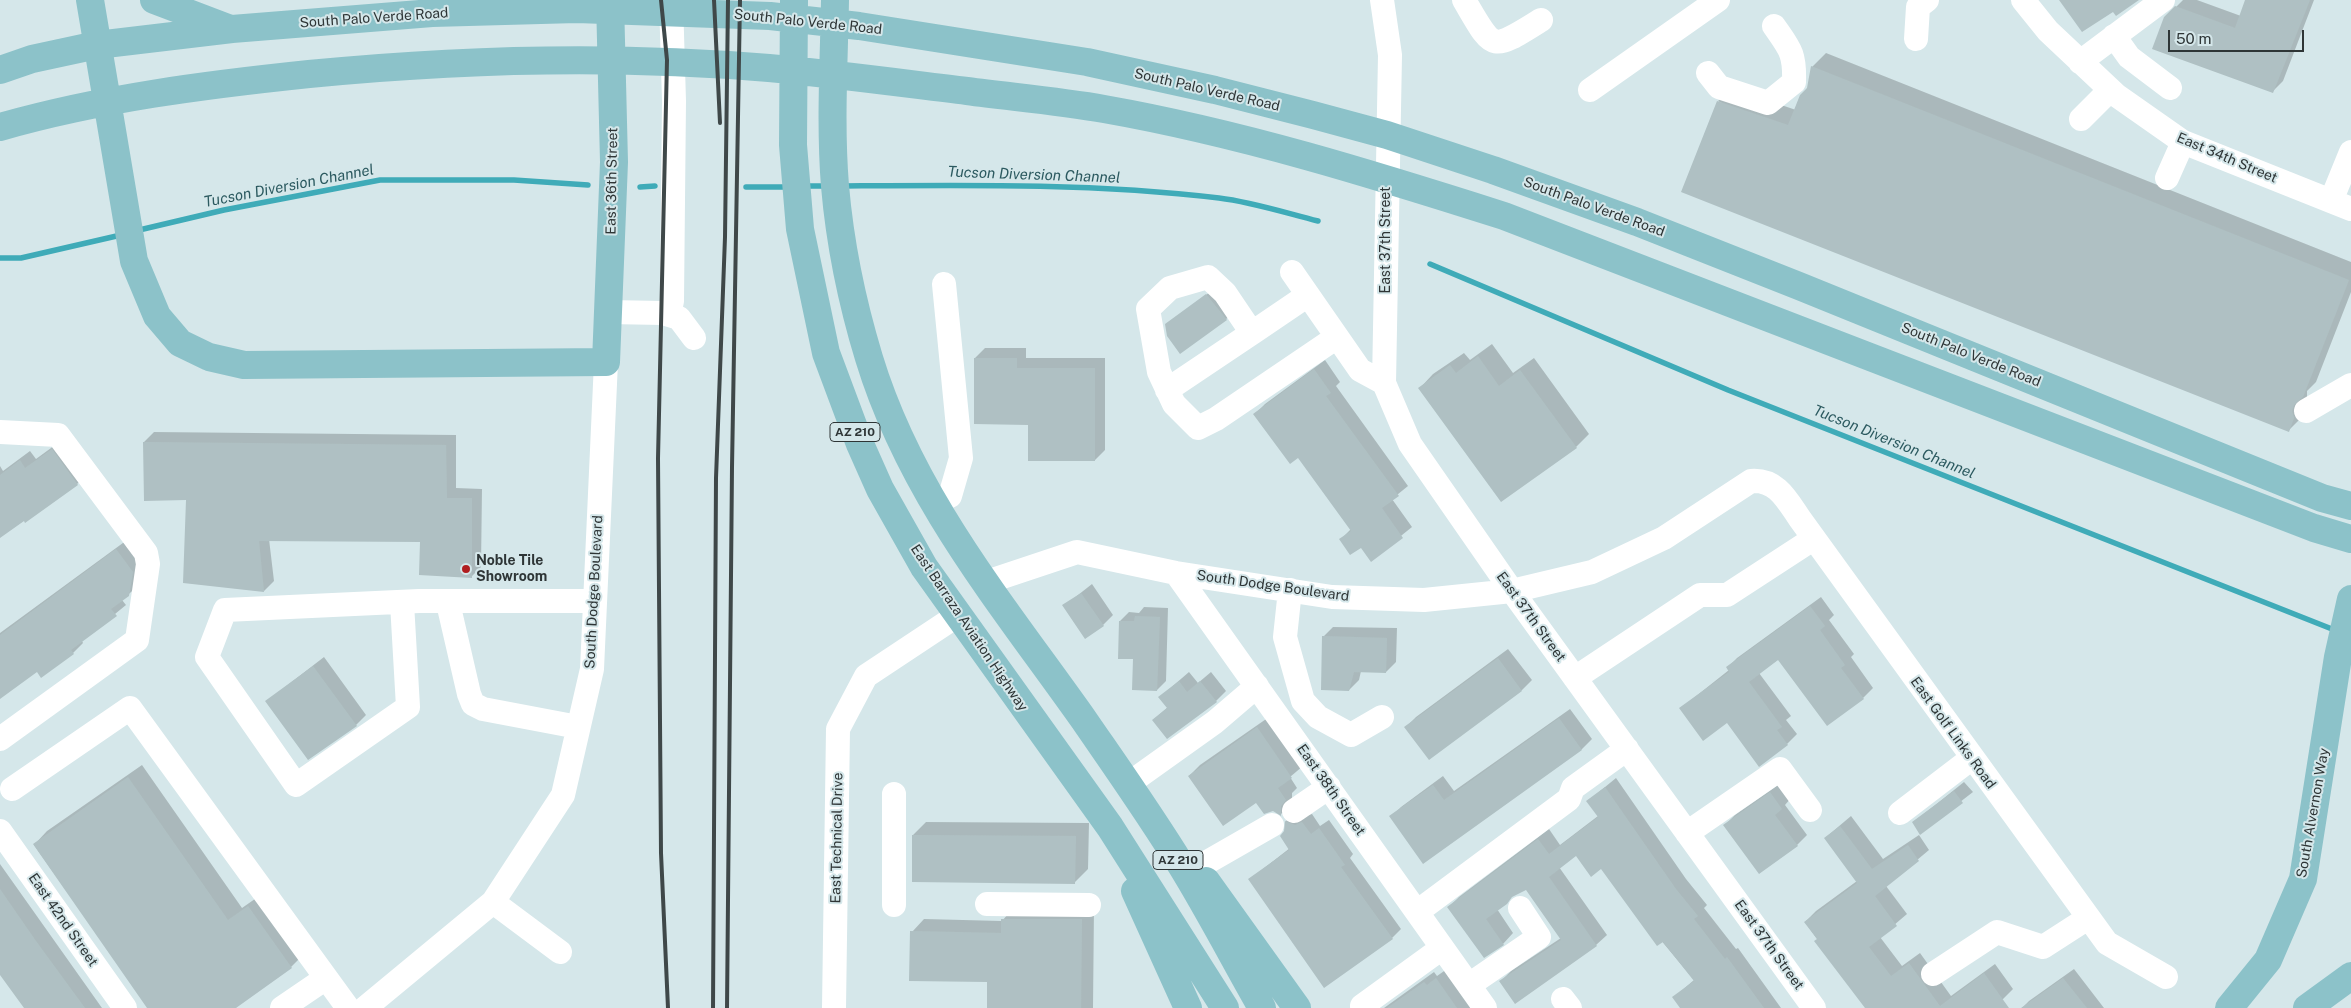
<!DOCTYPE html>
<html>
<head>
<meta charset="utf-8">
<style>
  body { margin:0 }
  #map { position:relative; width:2351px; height:1008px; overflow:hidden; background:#d5e7ea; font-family:"Public Sans",sans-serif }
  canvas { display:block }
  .scale { position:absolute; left:2168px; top:30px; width:136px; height:22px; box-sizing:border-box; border:2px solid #2e3536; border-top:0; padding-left:6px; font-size:15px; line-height:18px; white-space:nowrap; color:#2e3536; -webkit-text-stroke:4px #d5e7ea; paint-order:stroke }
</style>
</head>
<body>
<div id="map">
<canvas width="2351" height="1008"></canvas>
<div class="scale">50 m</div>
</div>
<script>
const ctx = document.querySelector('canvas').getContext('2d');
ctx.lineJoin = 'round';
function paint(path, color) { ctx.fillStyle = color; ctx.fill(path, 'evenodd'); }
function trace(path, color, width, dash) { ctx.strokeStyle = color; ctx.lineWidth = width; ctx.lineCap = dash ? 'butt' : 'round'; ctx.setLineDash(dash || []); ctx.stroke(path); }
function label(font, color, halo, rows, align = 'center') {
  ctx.font = font + ' "Public Sans",sans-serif'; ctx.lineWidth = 4; ctx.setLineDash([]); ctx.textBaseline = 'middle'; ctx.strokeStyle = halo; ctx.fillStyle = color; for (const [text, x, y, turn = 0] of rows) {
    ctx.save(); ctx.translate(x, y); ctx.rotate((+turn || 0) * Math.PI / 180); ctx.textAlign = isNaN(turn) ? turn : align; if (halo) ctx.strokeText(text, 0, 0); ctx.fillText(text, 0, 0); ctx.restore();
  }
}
const shadow = new Path2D(`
  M2183 0H2197L2241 16 2247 0H2314L2283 81 2273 91 2173 10Z
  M1826 53 2351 262V292L2316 382 2307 391V404L2302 417 2289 430 1718 101 1731 88 1796 110 1808 88 1812 67Z
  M1210 292 1229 317 1226 319 1169 322Z
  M1492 344 1513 373 1534 358 1589 434 1576 447 1420 388 1433 374 1464 353 1470 360Z
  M985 348H1026V358H1105V450L1095 460 1029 423 975 358Z
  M1325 360 1340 382 1336 386 1408 486 1392 499 1412 527 1371 560 1361 546 1341 539 1351 529 1298 456 1255 414 1265 404Z
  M154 432 456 435V488L482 489 481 567 471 577 421 541 269 539 274 581 264 591 187 499 144 442Z
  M62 440 87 474 77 484 0 537V466L3 471 30 451 36 459Z
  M127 540 142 561 139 585 122 600 126 605 82 641 83 643 73 653 42 676 37 670 0 693V633Z
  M1092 584 1113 615 1103 625 1064 606Z
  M1821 597 1834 615 1829 620 1854 654 1851 657 1873 688 1863 698 1779 659 1759 673 1791 716 1786 720 1797 734 1787 744 1728 722 1681 708 1729 670 1727 668 1737 658Z
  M1144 607 1168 608 1166 681 1157 690 1134 658 1120 621 1129 612 1139 613Z
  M1333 627 1397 628 1396 662 1386 672 1361 671 1359 680 1349 690 1323 637Z
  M1508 649 1532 680 1522 690 1429 758 1406 727 1416 717Z
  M324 657 366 715 356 725 309 758 267 701Z
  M1189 672 1198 683 1211 672 1226 691 1216 701 1153 720 1168 707 1160 697Z
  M1570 709 1592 739 1582 749 1423 862 1391 817 1401 807 1443 776 1454 791Z
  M1269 717 1303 766 1290 777 1297 788 1292 793V803L1281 814 1257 801 1189 776 1200 765Z
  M142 765 242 908 262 894 304 954 291 967 233 1008H149L34 845 47 831Z
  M1616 778 1686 879 1707 905 1704 908 1736 949 1738 948 1781 1008H1681L1674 997 1694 980 1601 868 1576 854 1559 867 1607 935 1596 945 1515 1002 1501 981 1511 971 1561 938 1527 889 1515 894 1497 909 1513 933 1503 944 1449 907 1459 897 1549 829 1560 845 1598 816 1588 801Z
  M1964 782 1973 792 1920 833 1914 822Z
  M1781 783 1791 798 1785 805 1807 835 1797 845 1725 825 1735 815Z
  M1295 812 1304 816 1312 814 1320 826 1329 820 1353 854 1350 858 1401 929 1392 938 1250 879 1290 848 1285 832 1286 821Z
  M1851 816 1883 859 1919 835 1929 850 1886 886 1907 914 1880 937 1902 966 1920 953 1951 996 1995 964 2013 989 2003 999 1991 1008H1866L1805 922 1816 911 1857 881 1825 838Z
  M926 822 1089 823 1088 869 1075 882 913 835Z
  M0 864 102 1008H26L0 973Z
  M1014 907H1094L1093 1008H988V981L912 932 924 919 1002 921Z
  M1447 969 1471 1008H1384L1434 972 1437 976Z
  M2074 969 2104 1008H2022L2029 1001Z`);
const stream = new Path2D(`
  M804 186H827
  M841 186C966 185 1094 183 1219 198 1252 202 1286 213 1318 221
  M640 187 655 186
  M746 187H789
  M135 231 224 210 380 180H514L588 185
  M0 258H21L121 235
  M1430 264 1728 390 2337 631`);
const building = new Path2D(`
  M2059 0H2139L2116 16 2113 12 2082 32Z
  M2245 0H2310L2273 93 2152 49 2164 17 2175 6 2235 28Z
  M1811 66 2349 280 2303 397 2294 405 2292 411 2294 418 2289 432 1681 192 1717 101 1788 125 1800 95 1807 88Z
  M1206 294 1227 320 1180 354 1167 336 1165 324Z
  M1478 356 1499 386 1520 370 1577 448 1501 502 1418 388 1450 365 1456 373Z
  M974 358H1017V368H1095V461H1028V425L974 424Z
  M1314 369 1331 393 1326 396 1399 496 1382 508 1403 538 1371 562 1361 548 1350 555 1339 539 1351 531 1298 458 1290 464 1253 414Z
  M143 442 446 445 447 498H472V578L419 575 420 542 259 541 264 592 183 583 186 500 144 501Z
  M52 449 78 485 25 523 24 521 0 538V475L20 460 25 468Z
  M116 549 133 572 129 596 111 609 117 616 71 650 74 654 41 678 37 672 0 699V635Z
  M1081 593 1104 626 1085 639 1062 605Z
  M1810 606 1825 626 1820 630 1845 665 1841 668 1864 699 1827 726 1778 660 1749 682 1782 727 1777 730 1788 745 1759 767 1727 723 1703 741 1679 708 1729 672 1726 667Z
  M1135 616 1160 617 1157 691 1132 690 1133 659H1118L1119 621H1134Z
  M1322 636 1387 638 1386 673 1354 672 1349 691 1321 690Z
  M1498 658 1522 691 1429 760 1404 727Z
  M313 666 357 726 308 760 265 701Z
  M1179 681 1187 692 1200 681 1217 702 1167 739 1152 720 1167 708 1158 697Z
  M1559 718 1582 750 1423 864 1389 816 1433 785 1444 800Z
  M1257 727 1292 778 1278 788 1286 800 1281 806V816L1273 811 1264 814 1256 803 1223 826 1188 776Z
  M128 777 228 920 248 906 292 968 236 1008H147L33 844Z
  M1605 787 1676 889 1698 916 1694 919 1725 959 1727 957 1764 1008H1680L1672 997 1694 981 1663 942 1657 946 1601 869 1591 877 1576 856 1549 877 1597 946 1515 1004 1499 981 1561 940 1526 890 1512 897 1507 904 1486 919 1504 945 1484 958 1447 907 1538 839 1549 854 1598 817 1586 801Z
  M1954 791 1963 803 1920 835 1912 822Z
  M1770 792 1782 809 1775 815 1798 846 1759 874 1723 825Z
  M1285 821 1295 825 1302 822 1311 834 1319 828 1345 865 1341 867 1393 939 1324 988 1248 879 1289 850 1280 836 1284 831Z
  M1840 826 1872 869 1908 845 1919 861 1875 896 1897 926 1869 947 1891 976 1909 963 1940 1006 1984 973 2009 1008H1865L1814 941 1817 939 1804 922 1857 883 1824 838Z
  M912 835 1076 836 1075 884 912 882Z
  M0 889 36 941 85 1008H24L0 975Z
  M1001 919H1082L1081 1008H987V982L909 981 910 931 1001 933Z
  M1436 978 1457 1008H1387L1424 982 1427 985Z
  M2063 978 2087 1008H2021Z`);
const minor = new Path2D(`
  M1382 0 1390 55 1384 383 1410 444 1512 591 1814 1008
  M1464 0C1494 51 1490 52 1541 20
  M2023 0 2048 31 2116 95 2183 142 2351 209
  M2114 36 2129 57 2170 88
  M1916 39 1918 7 1927 0
  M2080 62 2163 0
  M1708 73 1719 87 1768 103 1794 82C1795 53 1790 49 1774 26
  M1590 90 1718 0
  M2081 119 2110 90
  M2167 178 2183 142
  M2331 201 2351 152
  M1292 272 1360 370 1384 383
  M1308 295 1252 333 1225 293 1208 277 1170 288 1148 309 1159 372 1174 404 1198 428 1216 419 1337 337
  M608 312 663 313 679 318 694 338
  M669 315 672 301 674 101 671 0
  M1167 390 1252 333
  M2306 411 2351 385
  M0 432 58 435 146 553 148 564 137 640 0 739
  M933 504 950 496 961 458 944 284
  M1176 573 1485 1008
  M984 583 1077 552 1176 573 1332 597 1424 600 1512 591 1592 572 1664 538 1751 481C1777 479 1787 500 1800 519L2107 943 2166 977
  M1290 590 1285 637 1303 701 1318 717 1351 735 1382 717
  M402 603 408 707 296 785 207 657 225 610 419 601H594
  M448 603 469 694 473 704 483 709 578 727
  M1575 678 1700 595H1727L1813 539
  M1131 782 1215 722 1257 686
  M12 789 130 708 348 1008
  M894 794V905
  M1294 811 1329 787
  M1900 813 1972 758
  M0 831 125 1008
  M1687 833 1780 769 1810 810
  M1197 868 1272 825
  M493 902 560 952
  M987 904 1089 905
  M1417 912 1569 799 1573 788 1627 749
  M1933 974 1997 932 2043 947 2088 918
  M1469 985 1539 937 1520 908
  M1563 999 1570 1008
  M1362 1006 1442 948
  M282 1008 326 978
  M365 1008 493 902 563 795 592 669 606 362
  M834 1008 838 729 866 676 958 615`);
const major = new Path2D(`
  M90 0 134 261 157 316 180 343 209 357 244 365 606 362 614 162 610 0
  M154 0 228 28
  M835 0C834 62 830 124 835 186 840 244 852 302 869 358 911 496 1002 604 1084 720 1117 768 1151 816 1181 865 1210 912 1235 961 1262 1008
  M794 1 793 145 800 229 826 353 860 444 880 489 924 567 1110 827 1225 1008
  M0 70 32 59 97 45 232 29 432 13 577 9 770 16 859 26 1087 62 1215 90 1313 115 1387 135 1493 170 1637 222 1799 286 2322 498 2351 506
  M0 127C102 98 204 85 309 74 461 59 617 55 769 68 835 74 901 83 967 91 1012 97 1059 101 1104 109 1240 133 1372 174 1504 216L2314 528 2351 539
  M1206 881 1297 1008
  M1135 891 1188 1008
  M2229 1008 2268 960 2303 879 2338 657 2351 599
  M2307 1008 2351 976`);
const rail = new Path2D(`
  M661 0 667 60 658 458 661 853 668 1008
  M714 0 720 123
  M713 1008 716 478 725 237 728 0
  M727 1008 732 467 740 0`);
const markers = [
  [466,569,5,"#b01e20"]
];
const shields = [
  [855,432,50],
  [1178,860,50]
];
const shieldNames = [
  ["AZ 210",855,432],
  ["AZ 210",1178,860]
];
const streetNames = [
  ["South Palo Verde Road",374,18,-4],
  ["South Palo Verde Road",808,22,6],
  ["South Palo Verde Road",1207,90,13],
  ["East 34th Street",2227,158,23],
  ["East 36th Street",612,181,-89],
  ["South Palo Verde Road",1594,207,20],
  ["East 37th Street",1386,240,-90],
  ["South Palo Verde Road",1971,355,22],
  ["South Dodge Boulevard",1273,586,8],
  ["South Dodge Boulevard",594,592,-87],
  ["East 37th Street",1531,617,54],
  ["East Barraza Aviation Highway",969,628,56],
  ["East Golf Links Road",1953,733,54],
  ["East 38th Street",1331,790,55],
  ["South Alvernon Way",2313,813,-80],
  ["East Technical Drive",837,838,-89],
  ["East 42nd Street",63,920,55],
  ["East 37th Street",1769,945,54]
];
const poiNames = [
  ["Noble Tile",476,561],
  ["Showroom",476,577]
];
const waterNames = [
  ["Tucson Diversion Channel",1034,175,2],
  ["Tucson Diversion Channel",289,186,-11],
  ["Tucson Diversion Channel",1894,442,22]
];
paint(shadow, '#0003');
trace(stream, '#3fabb8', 5.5);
paint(building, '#afc0c3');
trace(minor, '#fff', 24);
trace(major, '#8cc2c9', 28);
trace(rail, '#3f4849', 4);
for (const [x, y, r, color] of markers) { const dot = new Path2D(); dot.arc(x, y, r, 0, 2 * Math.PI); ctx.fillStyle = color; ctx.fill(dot); trace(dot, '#d5e7ea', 2); }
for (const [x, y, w] of shields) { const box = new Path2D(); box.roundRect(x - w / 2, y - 9.5, w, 19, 4); ctx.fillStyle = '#d5e7ea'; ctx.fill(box); trace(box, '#2e3536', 1); }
label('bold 12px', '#2e3536', null, shieldNames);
label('14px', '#2e3536', '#d5e7ea', streetNames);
label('bold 14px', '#2e3536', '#d5e7ea', poiNames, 'left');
label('italic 15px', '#2c5a60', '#d5e7ea', waterNames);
</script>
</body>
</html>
